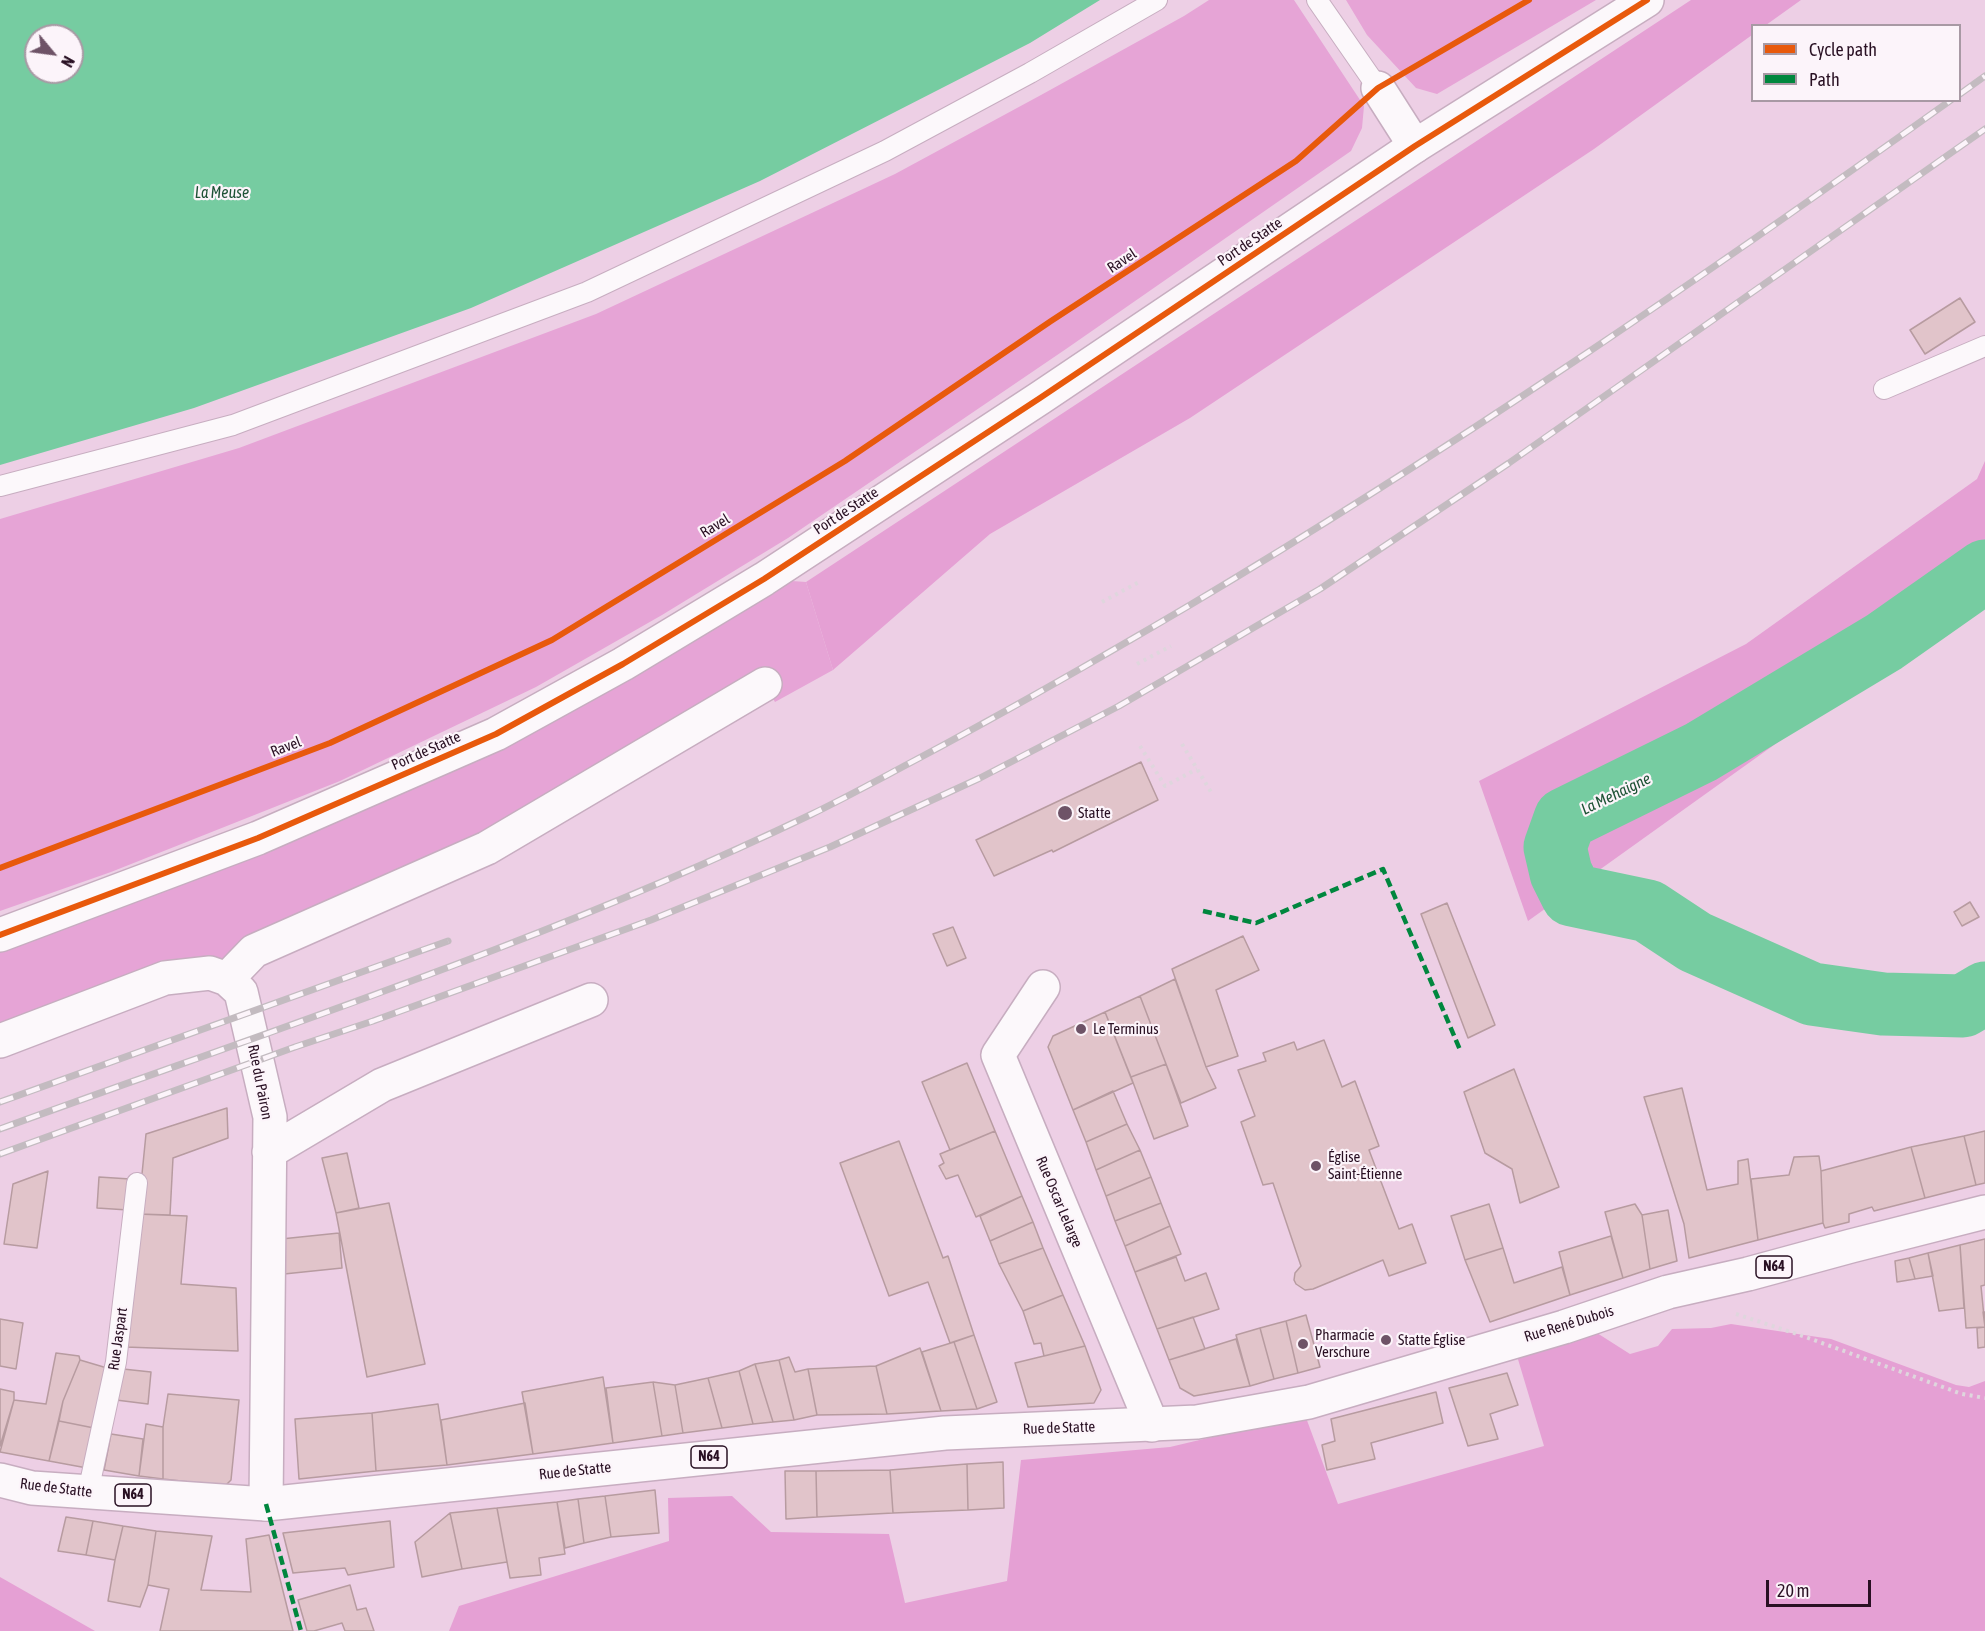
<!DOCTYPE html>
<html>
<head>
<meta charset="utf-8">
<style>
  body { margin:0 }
  #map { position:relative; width:1985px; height:1631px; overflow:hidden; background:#edcfe5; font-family:"Asap Condensed",sans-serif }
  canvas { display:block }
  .legend { position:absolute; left:1751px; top:24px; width:210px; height:78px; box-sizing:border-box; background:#fcf4fa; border:2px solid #a899a4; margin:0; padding:8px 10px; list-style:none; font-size:18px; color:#291023 }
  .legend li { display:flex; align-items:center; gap:12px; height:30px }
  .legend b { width:30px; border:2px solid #a899a4 }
  .north { position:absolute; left:24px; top:24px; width:60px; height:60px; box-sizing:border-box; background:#fcf4fa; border:2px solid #a899a4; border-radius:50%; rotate:119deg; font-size:16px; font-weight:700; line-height:24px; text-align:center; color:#291023 }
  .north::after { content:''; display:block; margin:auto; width:21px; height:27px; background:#6e5367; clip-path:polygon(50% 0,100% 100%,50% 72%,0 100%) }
  .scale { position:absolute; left:1766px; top:1580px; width:105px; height:27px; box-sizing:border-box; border:3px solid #291023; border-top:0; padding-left:8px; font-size:18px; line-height:21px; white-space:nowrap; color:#291023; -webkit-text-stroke:4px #fcf4fa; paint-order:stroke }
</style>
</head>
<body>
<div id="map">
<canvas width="1985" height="1631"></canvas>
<ul class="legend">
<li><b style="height:8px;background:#e8590c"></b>Cycle path</li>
<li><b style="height:8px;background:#00873e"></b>Path</li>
</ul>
<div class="north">N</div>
<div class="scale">20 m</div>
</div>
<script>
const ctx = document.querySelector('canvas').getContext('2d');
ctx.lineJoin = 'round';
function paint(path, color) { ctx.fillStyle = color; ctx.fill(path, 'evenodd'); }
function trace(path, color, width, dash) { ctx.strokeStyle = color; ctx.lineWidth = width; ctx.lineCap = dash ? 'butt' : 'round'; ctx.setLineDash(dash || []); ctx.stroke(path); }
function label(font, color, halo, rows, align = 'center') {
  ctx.font = font + ' "Asap Condensed",sans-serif'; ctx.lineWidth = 4.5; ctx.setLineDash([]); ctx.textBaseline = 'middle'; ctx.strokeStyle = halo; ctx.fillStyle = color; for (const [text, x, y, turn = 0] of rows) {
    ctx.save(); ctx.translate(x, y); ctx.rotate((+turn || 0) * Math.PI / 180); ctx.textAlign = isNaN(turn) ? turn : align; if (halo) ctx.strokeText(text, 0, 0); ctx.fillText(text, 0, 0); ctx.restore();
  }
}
const green = new Path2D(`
  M1209 0H1294L1364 106 1362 128 1351 151 1066 349 788 538 662 615 536 687 340 781 111 872 0 911V519L239 448 596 314 895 174 1041 95 1184 16Z
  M1346 0H1596L1437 94 1416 88 1367 35Z
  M764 579 806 582 833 670 775 702 765 685 487 848 210 973 0 1041V935L258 838Z`);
const forest = new Path2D(`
  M1691 0H1801L1766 25 1752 26V35L1594 149 1190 418 990 534 833 670 806 582Z
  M1985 461V594L1528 921 1479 781 1746 644 1977 479Z
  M1731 1324 1831 1339 1956 1385 1969 1387 1985 1381V1631H449L459 1606 669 1541 668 1498 732 1496 771 1532 889 1534 905 1603 1007 1581 1021 1460 1170 1447 1305 1415 1338 1504 1544 1446 1517 1356 1597 1333 1630 1354 1658 1346 1672 1329 1711 1328Z
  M0 1577 95 1631H0Z`);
const water = new Path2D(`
  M0 0H1100L1030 43 760 181 471 308 194 408 0 465ZM36 36H72V72H36Z`);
const river = new Path2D(`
  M1985 571 1884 642 1701 752 1565 819 1555 847 1561 873 1572 895 1648 911 1695 942 1812 994 1883 1004 1963 1006 1985 993`);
const building = new Path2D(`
  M1960 298 1975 322 1925 354 1910 330Z
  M1141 762 1158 800 1053 852 1052 850 994 876 976 840Z
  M1970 902 1979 917 1962 926 1954 912Z
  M1447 903 1495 1025 1468 1038 1421 914Z
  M953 927 966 958 947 966 933 934Z
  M1243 936 1259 970 1216 990 1238 1056 1206 1067 1172 969Z
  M1175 979 1206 1067 1216 1088 1181 1103 1140 996Z
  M1140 996 1166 1064 1131 1077 1105 1012Z
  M1105 1012 1133 1083 1073 1110 1048 1047 1053 1036Z
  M1324 1040 1342 1087 1355 1081 1379 1146 1369 1150 1399 1229 1412 1224 1426 1263 1389 1276 1383 1260 1313 1289 1305 1290 1296 1284 1294 1280 1295 1273 1301 1266 1273 1183 1263 1185 1241 1122 1255 1116 1238 1070 1266 1061 1263 1053 1294 1042 1297 1050Z
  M967 1063 995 1131 950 1150 922 1082Z
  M1166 1064 1188 1126 1154 1139 1131 1077Z
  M1514 1069 1559 1187 1520 1203 1512 1169 1485 1153 1464 1092Z
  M1682 1088 1707 1190 1738 1184V1161L1748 1159 1758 1240 1689 1258 1684 1224 1644 1097Z
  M1113 1091 1127 1124 1086 1142 1073 1110Z
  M227 1108 228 1138 173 1158 170 1215 138 1214 146 1134Z
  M1127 1124 1140 1150 1096 1170 1086 1142Z
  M995 1131 1022 1196 976 1217 958 1175 946 1179 939 1166 944 1163 940 1154Z
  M1985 1131V1183L1976 1185 1964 1136Z
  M1964 1136 1976 1185 1925 1198 1911 1147Z
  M899 1141 943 1258 948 1256 974 1335 950 1343 928 1282 889 1296 840 1163Z
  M1911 1147 1925 1198 1874 1211 1872 1207 1849 1214V1222L1825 1228 1823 1223 1821 1171Z
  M1140 1150 1151 1177 1106 1196 1096 1170Z
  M347 1153 359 1208 336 1213 322 1158Z
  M1819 1156 1821 1171 1823 1223 1758 1240 1751 1179 1789 1175 1794 1157Z
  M48 1171 37 1248 4 1244 13 1184Z
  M99 1177 130 1179 128 1210 97 1208Z
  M1151 1177 1161 1203 1115 1221 1106 1196Z
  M1022 1196 1033 1222 990 1241 980 1216Z
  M389 1203 425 1364 367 1377 336 1213Z
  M1161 1203 1170 1226 1125 1246 1115 1221Z
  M1489 1204 1503 1248 1465 1260 1451 1216Z
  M1635 1204 1642 1215 1650 1269 1623 1278 1605 1212Z
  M1668 1210 1677 1261 1650 1269 1642 1215Z
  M138 1214 187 1216 181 1284 236 1288 238 1351 125 1347Z
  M1033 1222 1043 1248 999 1264 990 1241Z
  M1170 1226 1181 1254 1135 1272 1125 1246Z
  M339 1233 342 1268 284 1274 281 1239Z
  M1611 1236 1623 1278 1570 1295 1559 1252Z
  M1985 1239V1285L1981 1286 1985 1327 1966 1328 1960 1245Z
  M1960 1245 1964 1308 1939 1311 1928 1253Z
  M1043 1248 1063 1295 1023 1311 999 1264Z
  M1503 1248 1514 1283 1562 1267 1570 1295 1490 1322 1465 1260Z
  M1928 1253 1933 1276 1915 1279 1909 1258Z
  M1176 1257 1185 1281 1206 1273 1219 1309 1157 1329 1135 1272Z
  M1909 1258 1915 1279 1897 1282 1895 1261Z
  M1063 1295 1085 1346 1044 1356 1041 1343 1034 1344 1023 1311Z
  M1983 1312H1985V1347L1978 1348 1977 1328 1985 1327Z
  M1306 1315 1320 1367 1298 1373 1286 1321Z
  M1193 1317 1205 1349 1169 1360 1157 1329Z
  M0 1319 23 1323 16 1369 0 1366Z
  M1286 1321 1298 1373 1274 1379 1260 1328Z
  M1260 1328 1274 1379 1250 1386 1236 1335Z
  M974 1335 997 1402 977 1409 954 1342Z
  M1236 1339 1250 1386 1194 1396 1180 1388 1169 1360Z
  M954 1342 977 1409 941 1411 922 1352Z
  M1085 1346 1101 1390 1094 1403 1028 1407 1015 1363Z
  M920 1348 941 1411 887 1414 876 1366Z
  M56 1353 79 1356 80 1360 63 1401 49 1461 0 1452 14 1400 46 1404Z
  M789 1357 795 1372 808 1369 817 1415 794 1420 779 1360Z
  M80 1360 107 1368 94 1428 59 1421 63 1401Z
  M779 1360 794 1420 773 1422 755 1364Z
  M755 1364 773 1422 753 1424 739 1371Z
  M876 1366 887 1414 817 1415 808 1369Z
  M123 1369 151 1372 148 1404 116 1400Z
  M739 1371 753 1424 722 1428 708 1378Z
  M1507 1373 1518 1405 1490 1414 1498 1439 1468 1446 1449 1388Z
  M603 1377 613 1443 533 1454 522 1392Z
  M708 1378 722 1428 683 1433 675 1385Z
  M653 1382 675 1385 683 1433 662 1436Z
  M653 1382 662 1436 613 1443 606 1388Z
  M0 1389 14 1392V1400L0 1446Z
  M1436 1392 1443 1423 1371 1443 1375 1459 1327 1470 1322 1445 1335 1441 1331 1419Z
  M168 1394 239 1400 231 1480 225 1486 163 1479V1427Z
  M525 1403 533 1454 447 1465 441 1420Z
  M438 1404 447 1465 376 1471 372 1413Z
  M372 1413 376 1471 299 1479 295 1419Z
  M59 1421 94 1428 87 1468 49 1461Z
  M146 1424 163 1427V1479L139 1476Z
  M111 1434 143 1439 139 1476 104 1470Z
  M1003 1462 1004 1508 968 1510 967 1464Z
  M967 1464 968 1510 893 1513 890 1470Z
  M890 1470 893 1513 817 1517 816 1471Z
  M785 1471H816L817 1517 786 1519Z
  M655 1490 659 1533 611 1537 605 1496Z
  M605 1496 611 1537 584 1543 578 1499Z
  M578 1499 584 1543 565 1548 557 1502Z
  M557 1502 565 1554 539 1558 541 1575 510 1578 497 1508Z
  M497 1508 507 1562 462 1569 450 1513Z
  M450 1513 462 1569 422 1577 415 1542Z
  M66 1517 93 1521 86 1555 58 1551Z
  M93 1521 123 1526 115 1560 86 1555Z
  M390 1521 394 1567 348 1575 345 1568 293 1573 283 1533Z
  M123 1526 156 1531 148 1585 140 1607 108 1601 115 1560Z
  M156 1531 212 1536 201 1590 251 1592 246 1539 269 1535 293 1631H160L169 1589 148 1585Z
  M350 1585 357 1610 366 1608 374 1631H345L342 1623 314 1631H307L298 1600Z`);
const path = new Path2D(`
  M1102 602 1139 582
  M1137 664 1171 646
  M1182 744 1211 792
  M1140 746 1165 786 1197 769
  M1736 1314 1800 1335 1962 1394 1985 1398`);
const lane = new Path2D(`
  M1317 0 1378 88
  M1884 389 1985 346
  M0 486 233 425 587 292 885 151 1030 73 1157 0
  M88 1492 116 1362 137 1183`);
const street = new Path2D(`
  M1378 88 1415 146
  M227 979 254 951 487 848 765 684
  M1043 987 998 1055 1152 1425
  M0 1041 165 978 210 973 227 979 241 992 270 1117 266 1504
  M269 1152 382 1085 591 1000`);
const secondary = new Path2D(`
  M0 935 258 838 496 734 623 664 764 579 1040 398 1415 146 1647 0`);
const primary = new Path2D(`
  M0 1480 32 1488 266 1504 945 1433 1197 1422 1309 1402 1564 1327 1668 1292 1748 1274 1851 1246 1985 1212`);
const rail = new Path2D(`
  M1960 94 1985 76
  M0 1102 448 941
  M0 1129C272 1030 548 941 810 815 843 799 876 781 908 764 1004 713 1097 660 1190 605 1452 449 1702 278 1951 100
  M0 1154 295 1047 373 1021 651 920 830 847 980 778 1119 706 1320 589 1509 463 1985 129`);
const quiet = new Path2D(`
  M1203 911 1256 923 1383 869 1461 1052
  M266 1504 301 1631`);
const cycleway = new Path2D(`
  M0 868 330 743 552 640 845 461 1051 321 1296 161 1378 88 1529 0
  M0 935 258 838 496 734 623 664 764 579 1040 398 1415 146 1647 0`);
const markers = [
  [1065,813,8,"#6e5367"],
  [1081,1029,6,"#6e5367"],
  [1316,1166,6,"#6e5367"],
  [1386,1340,6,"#6e5367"],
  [1303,1344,6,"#6e5367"]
];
const shields = [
  [1774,1267,36],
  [709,1457,36],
  [133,1495,36]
];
const shieldNames = [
  ["N64",1774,1267],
  ["N64",709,1457],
  ["N64",133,1495]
];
const streetNames = [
  ["Port de Statte",1250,242,-34],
  ["Ravel",1122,261,-33],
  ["Port de Statte",846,511,-33],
  ["Ravel",715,526,-31],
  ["Ravel",286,747,-21],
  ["Port de Statte",426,751,-24],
  ["Rue du Pairon",260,1082,79],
  ["Rue Oscar Lelarge",1059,1202,67],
  ["Rue René Dubois",1569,1324,-17],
  ["Rue Jaspart",118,1339,-82],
  ["Rue de Statte",1059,1428,-2],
  ["Rue de Statte",575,1471,-6],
  ["Rue de Statte",56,1488,7]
];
const poiNames = [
  ["Statte",1078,813],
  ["Le Terminus",1093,1029],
  ["Église",1328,1157],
  ["Saint-Étienne",1328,1174],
  ["Pharmacie",1315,1335],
  ["Verschure",1315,1352],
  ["Statte Église",1398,1340]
];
const waterNames = [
  ["La Meuse",222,193],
  ["La Mehaigne",1616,794,-26]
];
paint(green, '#e6a4d6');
paint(forest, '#e5a0d4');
paint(water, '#76cca1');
trace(river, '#76cca1', 63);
paint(building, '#e1c4ca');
trace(building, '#b79ba0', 1.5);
trace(lane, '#c7adc0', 22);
trace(street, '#c7adc0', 36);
trace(secondary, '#c7adc0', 36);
trace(primary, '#c7adc0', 36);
trace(path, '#dfd6dd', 4, [3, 4.5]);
trace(lane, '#fcf8fb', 20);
trace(street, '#fcf8fb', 33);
trace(secondary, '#fcf8fb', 33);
trace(primary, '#fcf8fb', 33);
trace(rail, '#c3bbc0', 7);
trace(rail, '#fcf4fa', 4.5, [14]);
trace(quiet, '#00873e', 4.5, [9, 4.5]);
trace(cycleway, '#e8590c', 6);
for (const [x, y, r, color] of markers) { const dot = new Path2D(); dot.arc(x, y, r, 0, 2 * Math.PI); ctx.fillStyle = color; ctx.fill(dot); trace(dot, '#fcf4fa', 2); }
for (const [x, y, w] of shields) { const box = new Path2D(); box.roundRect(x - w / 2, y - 11, w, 22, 4.5); ctx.fillStyle = '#fcf4fa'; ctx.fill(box); trace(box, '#291023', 1.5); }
label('bold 14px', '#291023', null, shieldNames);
label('15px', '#291023', '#fcf4fa', streetNames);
label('15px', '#291023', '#fcf4fa', poiNames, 'left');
label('italic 16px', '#1d5235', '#fcf4fa', waterNames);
</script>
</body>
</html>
